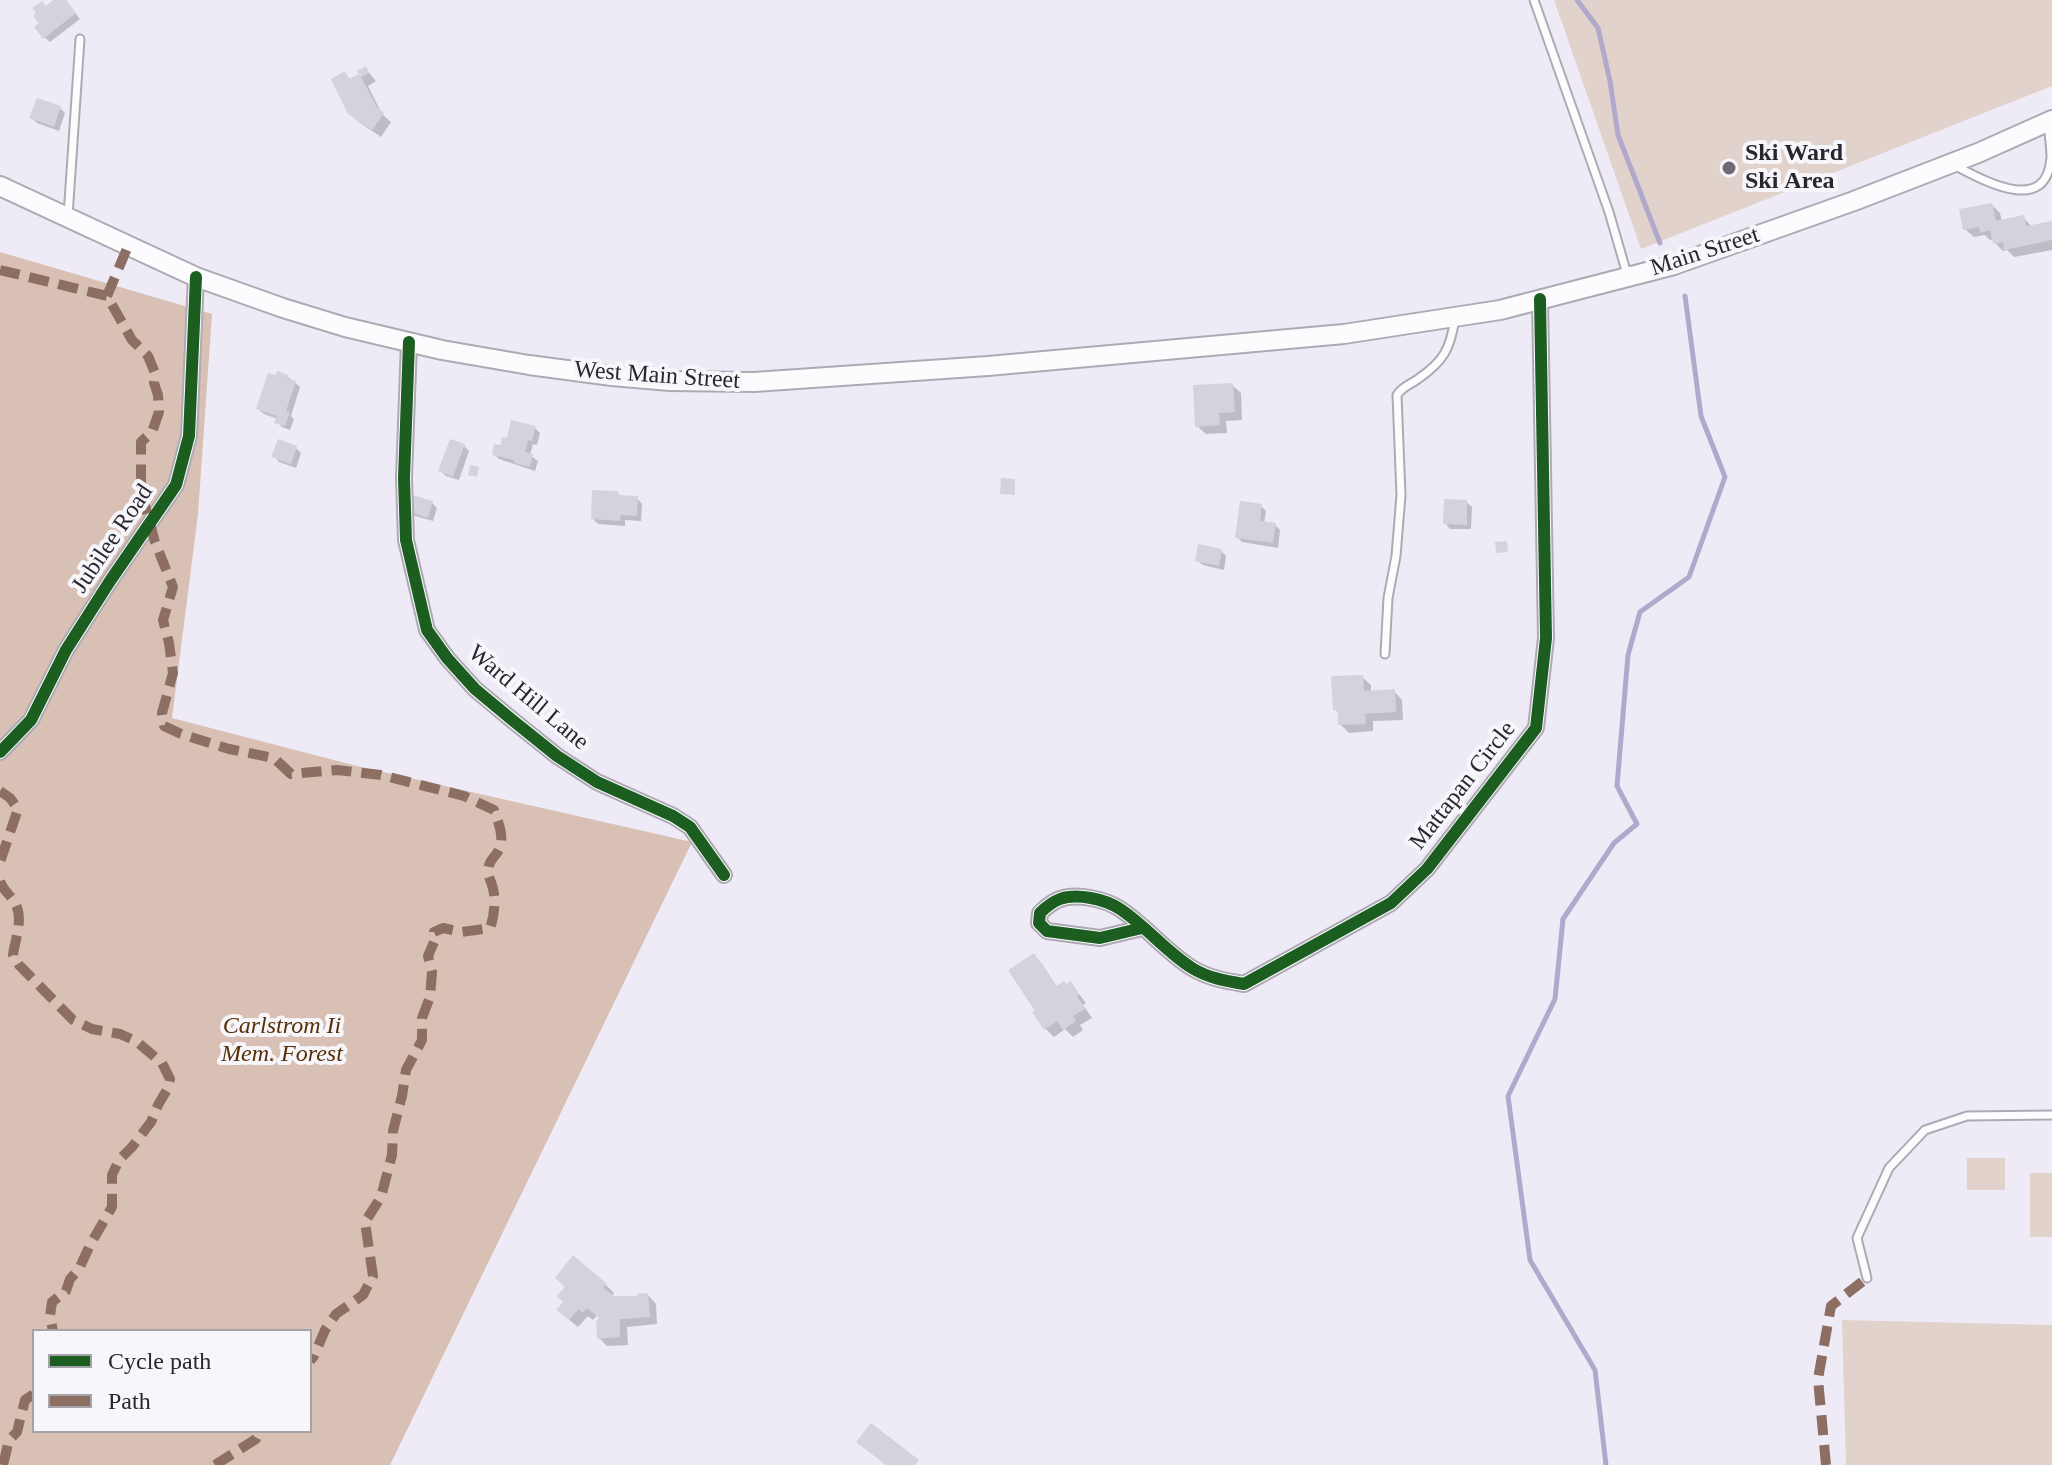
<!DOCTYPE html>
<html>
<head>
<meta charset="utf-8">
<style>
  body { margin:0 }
  #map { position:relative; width:2052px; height:1465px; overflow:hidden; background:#eeebf7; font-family:"Times New Roman",serif }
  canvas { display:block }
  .legend { position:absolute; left:32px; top:1329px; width:280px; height:104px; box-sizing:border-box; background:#f7f6fb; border:2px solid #a5a3aa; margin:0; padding:10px 14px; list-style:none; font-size:24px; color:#292630 }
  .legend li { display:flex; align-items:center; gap:16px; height:40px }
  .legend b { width:40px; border:2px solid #a5a3aa }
</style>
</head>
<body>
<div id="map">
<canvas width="2052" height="1465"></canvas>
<ul class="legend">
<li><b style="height:10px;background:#1b5e20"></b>Cycle path</li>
<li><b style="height:10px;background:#8d6e63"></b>Path</li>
</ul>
</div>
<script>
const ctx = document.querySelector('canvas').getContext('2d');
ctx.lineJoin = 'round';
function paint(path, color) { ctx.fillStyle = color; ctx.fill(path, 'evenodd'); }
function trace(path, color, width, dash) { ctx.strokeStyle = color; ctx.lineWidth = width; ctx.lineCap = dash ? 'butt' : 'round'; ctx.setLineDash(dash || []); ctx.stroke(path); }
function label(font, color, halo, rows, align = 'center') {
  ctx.font = font + ' "Times New Roman",serif'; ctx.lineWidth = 8; ctx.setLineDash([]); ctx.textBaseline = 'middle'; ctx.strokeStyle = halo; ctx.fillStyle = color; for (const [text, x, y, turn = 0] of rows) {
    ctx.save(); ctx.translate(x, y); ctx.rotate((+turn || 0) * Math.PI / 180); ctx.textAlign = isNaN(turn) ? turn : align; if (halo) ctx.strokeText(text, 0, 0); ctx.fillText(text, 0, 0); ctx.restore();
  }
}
const green = new Path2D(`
  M1554 0H2052V86L1641 249Z
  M1967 1158H2005V1190H1967Z
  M2030 1173H2052V1237H2030Z
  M1842 1320 2052 1325V1465H1846Z`);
const forest = new Path2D(`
  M0 252 212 314 198 514 172 718 357 766 692 842 390 1465H0ZM34 1331H310V1431H34Z`);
const shadow = new Path2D(`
  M57 0H65L80 19 50 42 44 37 41 23Z
  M366 69 376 81 368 86 382 114 391 122 381 137 359 122 350 113 345 74 351 80 362 75Z
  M60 108 65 113 59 131 37 123 32 118Z
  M1992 205 2000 213 2002 222 2023 217 2032 227 2052 223V250L2014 257 2007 250 2003 251 1995 243 1994 239 1990 240 1985 235 1974 237 1965 229Z
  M287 376 300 387 291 416 294 419 290 430 282 427 277 422 278 419 264 414 258 409Z
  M1232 385 1241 393 1242 420 1226 421 1227 433 1206 434 1197 426Z
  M535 428 540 433 537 445 533 444 530 455 538 461 535 471 499 459 494 454Z
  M464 446 469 451 459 480 446 476 441 471Z
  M296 448 301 453 296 468 279 462 274 456Z
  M618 493 621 497 637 498 642 504 641 521 625 520V526L598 524 593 519Z
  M1466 502 1472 507 1471 529H1450L1445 523Z
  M432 503 437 508 433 521 415 516 409 511Z
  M1261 506 1266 511 1264 524 1275 525 1280 530 1278 548 1242 542 1237 537Z
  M1221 551 1226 556 1224 570 1203 565 1197 560Z
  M1362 677 1371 685V693L1394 691 1402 700 1403 720 1373 721V731L1349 733 1340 724V714L1335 709Z
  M1034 956 1042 964 1057 987 1067 986 1071 984 1086 1003 1083 1005 1092 1018 1080 1025 1083 1030 1073 1037 1065 1029 1054 1037 1045 1028Z
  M606 1285 614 1293 609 1299 648 1295 656 1304 657 1324 627 1327 628 1345 607 1346 599 1338 601 1319 597 1315 593 1320 588 1316 578 1327 567 1318Z`);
const stream = new Path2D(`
  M1577 0 1598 28 1610 81 1618 135 1660 243
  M1606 1465 1595 1370 1530 1260 1508 1096 1555 999 1563 919 1614 843 1637 824 1617 786 1628 655 1640 612 1689 577 1725 477 1701 416 1685 296`);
const building = new Path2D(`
  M53 0H66L76 13 43 39 34 27 39 23 33 16 36 13 32 8 42 1 46 6Z
  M366 66 369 73 361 77 377 107 384 113 372 130 348 114 331 79 345 71 349 79 359 74 357 71Z
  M37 98 61 106 54 127 29 118Z
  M1992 203 1996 221 2024 215 2026 226 2052 221V240L2004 250 2003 242 1993 244 1990 230 1980 233 1979 227 1963 230 1959 209Z
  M277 371 288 375 287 378 296 381 286 411 290 412 285 426 274 423 277 416 256 409 268 373 276 375Z
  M1233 383 1235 412 1219 413 1220 425 1195 427 1193 385Z
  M511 420 536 426 532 441 528 440 525 452 533 454 530 467 514 463V460L492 455 494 444 501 445 502 437 507 438Z
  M278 439 297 446 291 464 271 457Z
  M450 439 465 444 453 477 438 471Z
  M470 465 479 467 477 477 468 475Z
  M1001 478 1015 479V495L1000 494Z
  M592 490 618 491V495L638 496 637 516 621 515 620 521 591 519Z
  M412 495 433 501 428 518 407 511Z
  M1444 499 1467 500V525L1443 524Z
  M1240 501 1262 504 1260 521 1276 523 1273 543 1235 538Z
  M1507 541 1508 552 1496 553 1495 542Z
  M1198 544 1222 549 1219 566 1195 561Z
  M1363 675 1364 691 1395 689 1396 712 1365 714 1366 724 1338 725V710H1333L1331 676Z
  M1034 953 1056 986 1064 981 1067 984 1071 981 1079 994 1077 996 1085 1009 1073 1016 1076 1021 1063 1030 1057 1021 1044 1030 1032 1012 1035 1011 1008 970Z
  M573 1255 607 1284 603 1288 614 1296H637V1294L648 1293 650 1317 620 1319V1337L597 1339 596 1322 599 1318 587 1308 583 1313 579 1309 569 1320 556 1310 563 1302 557 1296 565 1287 555 1278Z
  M871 1423 919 1460 915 1465H886L856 1442Z`);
const service = new Path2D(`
  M1534 0 1609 212 1627 274
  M1954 165C1983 180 2047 217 2051 157 2051 146 2049 135 2048 124
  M68 216 80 39
  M1385 654 1388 598 1396 556 1401 495 1397 395C1403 386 1410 385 1418 379 1444 361 1450 349 1455 319
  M1867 1278 1857 1238 1889 1168 1925 1130 1967 1116 2052 1115`);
const minor = new Path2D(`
  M409 342 404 478 406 540 427 630 447 658 475 689 511 719 557 756 597 782 673 816 690 827 724 875
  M0 752 31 720 66 650 110 581 176 485 189 436 196 277
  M1142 928 1100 938 1047 931 1039 923 1040 913C1046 907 1052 902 1060 899 1077 893 1105 899 1120 909 1146 926 1165 951 1192 968 1208 978 1226 981 1244 984L1391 903 1427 869 1536 728 1546 638 1540 299`);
const secondary = new Path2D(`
  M0 186 196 277 283 308 345 327 442 350 529 365 612 376 670 381 754 382 988 366 1344 334 1500 310 1674 265 1854 201 1978 153 2052 120`);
const quiet = new Path2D(`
  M0 270 107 296 132 340 148 356 155 373 154 383 158 395 159 412 152 432 141 442V491L155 542 173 587 163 620 169 643 173 673 162 713 164 726 181 734 229 749 274 758 291 774 337 770 381 775 464 796 494 810C499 824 506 840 497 853 492 860 489 861 488 870 488 878 492 882 493 889 496 899 494 918 490 928L462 932 443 928 434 932V942L428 956 432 972 430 997 422 1018V1040L406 1070 402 1096 393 1131 392 1155 381 1197 365 1222 373 1276 363 1295 336 1314 325 1330 314 1356 310 1361
  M107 296 128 246
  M0 791 10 798 18 809 0 862
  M0 881C3 891 11 895 15 903 24 919 15 939 13 955L19 965 73 1020 92 1029 120 1034 136 1041 162 1063 170 1079 168 1088 158 1105 151 1122 132 1147 119 1160 112 1175V1207L90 1245 79 1269 70 1279 66 1291 52 1302 50 1316 53 1331
  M3 1465 9 1440 17 1432 25 1400 34 1394
  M215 1465 256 1439 260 1431
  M1826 1465 1818 1379 1831 1306 1867 1278`);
const cycleway = new Path2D(`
  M409 342 404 478 406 540 427 630 447 658 475 689 511 719 557 756 597 782 673 816 690 827 724 875
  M0 752 31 720 66 650 110 581 176 485 189 436 196 277
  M1142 928 1100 938 1047 931 1039 923 1040 913C1046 907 1052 902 1060 899 1077 893 1105 899 1120 909 1146 926 1165 951 1192 968 1208 978 1226 981 1244 984L1391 903 1427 869 1536 728 1546 638 1540 299`);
const markers = [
  [1729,168,8,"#6e6b76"]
];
const poiNames = [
  ["Ski Ward",1745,154],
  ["Ski Area",1745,182]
];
const streetNames = [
  ["Main Street",1705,252,-18],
  ["West Main Street",657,376,4],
  ["Jubilee Road",113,539,-56],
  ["Ward Hill Lane",528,698,40],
  ["Mattapan Circle",1463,786,-52]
];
const parkNames = [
  ["Carlstrom Ii",282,1027],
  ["Mem. Forest",282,1055]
];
paint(green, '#e2d2cc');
paint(forest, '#d8c0b4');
paint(shadow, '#0003');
trace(stream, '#b1a9cc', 5);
paint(building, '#d4d2dd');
trace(service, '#adaab4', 11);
trace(minor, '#adaab4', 18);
trace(secondary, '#adaab4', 22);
trace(service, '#fcfcfe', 7);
trace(minor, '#fcfcfe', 14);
trace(secondary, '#fcfcfe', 18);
trace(quiet, '#8d6e63', 10, [20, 10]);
trace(cycleway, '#1b5e20', 12);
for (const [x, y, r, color] of markers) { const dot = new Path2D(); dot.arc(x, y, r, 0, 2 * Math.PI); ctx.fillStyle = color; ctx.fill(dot); trace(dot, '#f7f6fb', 3); }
label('bold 24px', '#292630', '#f7f6fb', poiNames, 'left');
label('24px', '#292630', '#f7f6fb', streetNames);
label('italic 24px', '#572f06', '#f7f6fb', parkNames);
</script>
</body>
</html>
